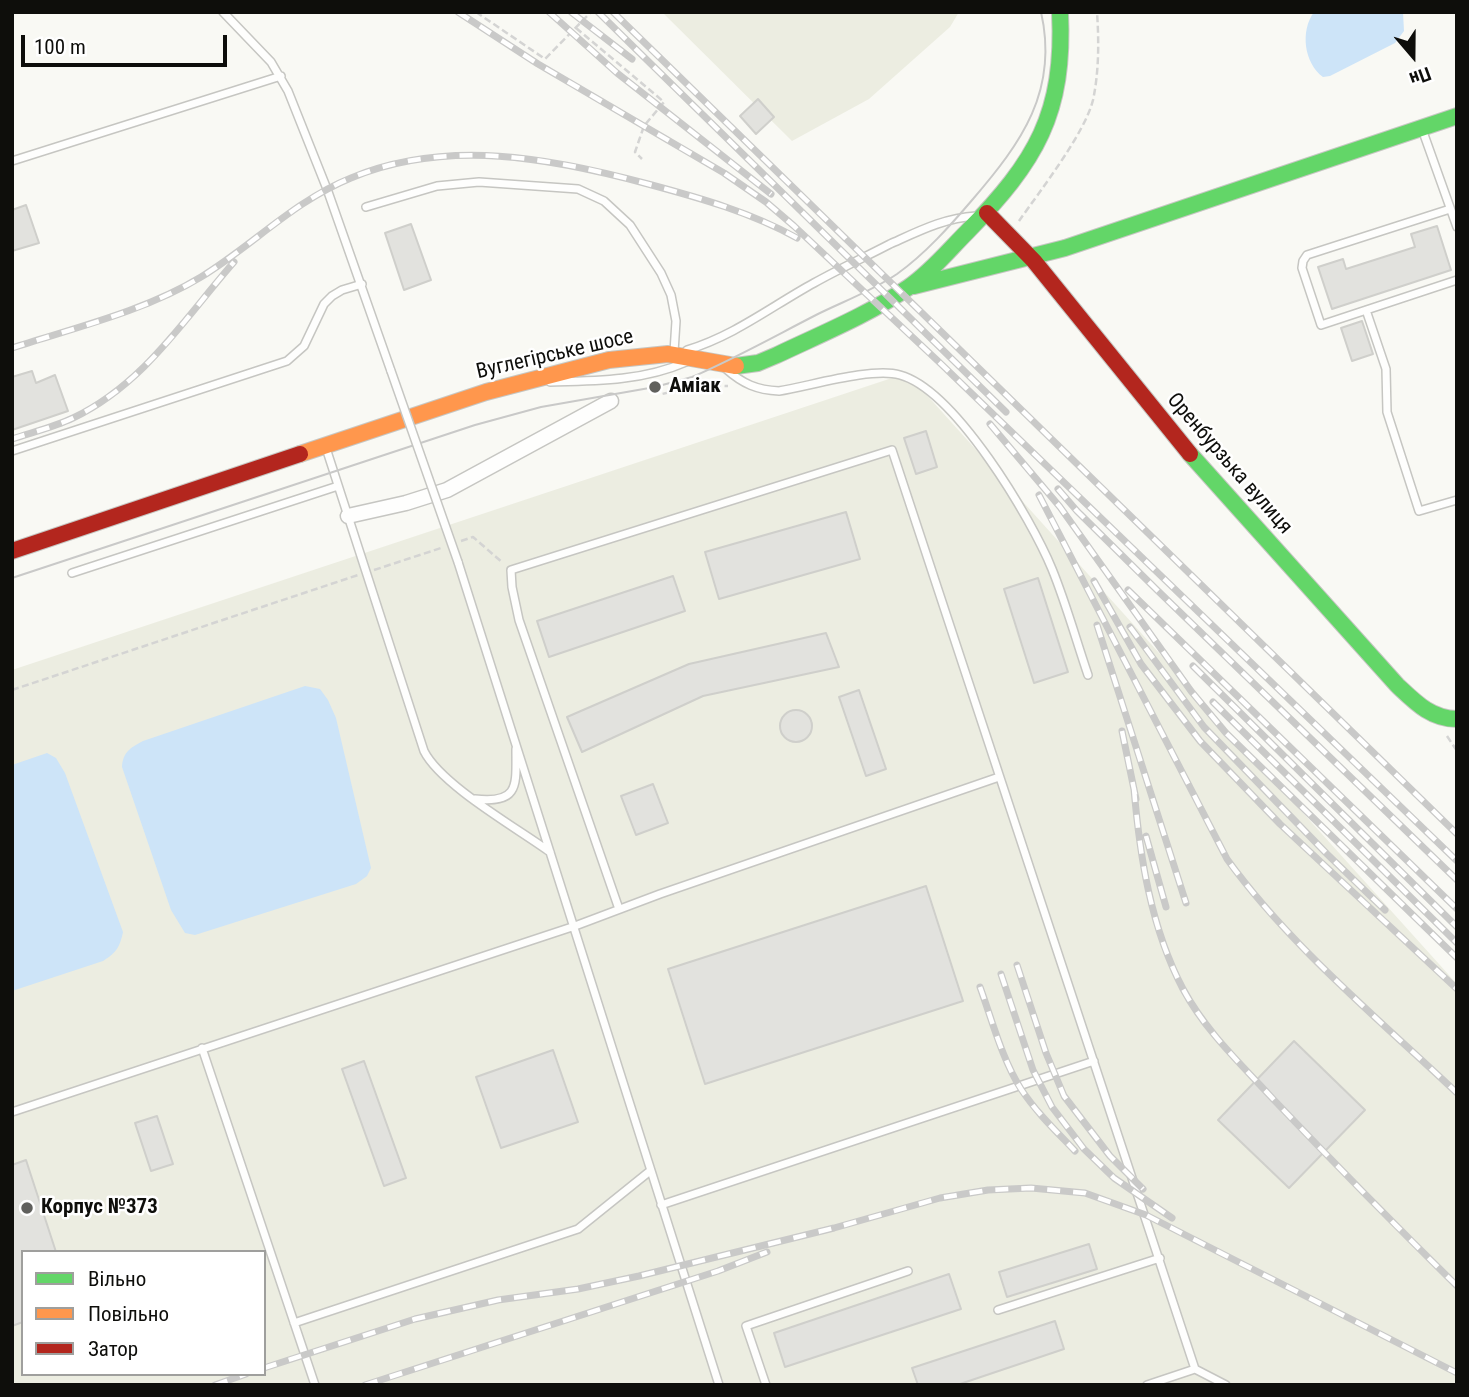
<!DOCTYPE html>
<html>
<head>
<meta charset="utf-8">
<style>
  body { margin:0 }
  #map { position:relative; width:1469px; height:1397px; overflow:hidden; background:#f9f9f4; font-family:"Roboto Condensed",sans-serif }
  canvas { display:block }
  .frame { position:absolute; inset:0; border:14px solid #0e0e0b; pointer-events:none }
  .legend { position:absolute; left:21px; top:1250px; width:245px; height:126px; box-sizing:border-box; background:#fff; border:2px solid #9f9f9d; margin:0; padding:9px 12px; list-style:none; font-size:21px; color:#0e0e0b }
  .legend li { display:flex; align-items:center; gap:14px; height:35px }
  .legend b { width:35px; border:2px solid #9f9f9d }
  .north { position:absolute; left:1378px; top:21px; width:70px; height:70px; -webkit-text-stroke:5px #fff; paint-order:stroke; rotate:160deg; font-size:19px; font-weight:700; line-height:28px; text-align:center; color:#0e0e0b }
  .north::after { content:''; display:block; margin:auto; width:24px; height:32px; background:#0e0e0b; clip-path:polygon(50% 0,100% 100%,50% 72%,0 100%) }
  .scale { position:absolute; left:21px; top:35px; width:206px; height:32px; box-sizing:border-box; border:4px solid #0e0e0b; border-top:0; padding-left:9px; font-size:21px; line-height:24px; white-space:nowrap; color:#0e0e0b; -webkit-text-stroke:5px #fff; paint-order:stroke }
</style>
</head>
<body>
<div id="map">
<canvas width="1469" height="1397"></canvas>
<div class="frame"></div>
<ul class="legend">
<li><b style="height:9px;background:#63d668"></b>Вільно</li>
<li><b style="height:9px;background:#ff974d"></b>Повільно</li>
<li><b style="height:9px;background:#b3261e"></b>Затор</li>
</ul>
<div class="north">Пн</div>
<div class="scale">100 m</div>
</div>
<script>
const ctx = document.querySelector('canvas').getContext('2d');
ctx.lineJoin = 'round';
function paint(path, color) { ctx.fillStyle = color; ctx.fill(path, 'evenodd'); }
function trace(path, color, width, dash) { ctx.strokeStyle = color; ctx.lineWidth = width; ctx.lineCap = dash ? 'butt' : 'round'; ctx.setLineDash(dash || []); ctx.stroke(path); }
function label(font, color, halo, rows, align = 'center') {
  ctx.font = font + ' "Roboto Condensed",sans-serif'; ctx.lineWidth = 5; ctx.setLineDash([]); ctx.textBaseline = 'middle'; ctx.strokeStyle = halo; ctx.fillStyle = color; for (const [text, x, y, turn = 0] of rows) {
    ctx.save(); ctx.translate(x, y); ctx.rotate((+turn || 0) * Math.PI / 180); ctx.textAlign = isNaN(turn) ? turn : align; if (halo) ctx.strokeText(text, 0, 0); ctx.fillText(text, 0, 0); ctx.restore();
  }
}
const built = new Path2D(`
  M662 12H959L950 27 869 99 792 141Z
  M907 373 1457 984V1385H12V670ZM23 1252H264V1374H23Z`);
const water = new Path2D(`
  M1314 12H1403L1404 31 1395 43 1330 76 1323 77C1304 63 1300 31 1314 12Z
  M305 686 320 689 328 700 336 718 371 868 367 876 356 884 195 935 185 933 171 910 122 767C123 752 130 748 143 741Z
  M47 753 56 758 65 773 123 932C120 947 116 953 103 961L12 991V765Z`);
const building = new Path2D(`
  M758 99 774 117 756 134 740 116Z
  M26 205 39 243 12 251V210Z
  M411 224 431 280 404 290 385 233Z
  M1437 226 1451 270 1332 309 1318 267 1343 259 1346 269 1415 247 1411 234Z
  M1362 321 1373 354 1352 361 1341 328Z
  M32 371 36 383 55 375 68 411 12 430V377Z
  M926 431 937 467 916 474 904 438Z
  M846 512 860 559 719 599 705 552Z
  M673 576 685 611 549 657 537 621Z
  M1038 578 1068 672 1034 683 1004 589Z
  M826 633 839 667 703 696 582 752 567 717 689 664Z
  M859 690 886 769 866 776 839 697Z
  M780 726a16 16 0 1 1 32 0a16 16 0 1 1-32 0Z
  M653 784 668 823 636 835 621 796Z
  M926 886 963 1001 705 1084 668 969Z
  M1294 1041 1365 1110 1289 1188 1218 1120Z
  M553 1050 578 1122 501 1148 476 1077Z
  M364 1061 406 1178 384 1186 342 1069Z
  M157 1116 173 1164 151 1171 135 1123Z
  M26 1160 56 1252H23V1322L12 1326V1165Z
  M1089 1244 1097 1269 1007 1297 999 1272Z
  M949 1274 961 1309 785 1367 774 1333Z
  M1055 1321 1064 1349 957 1385H918L912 1368Z`);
const path = new Path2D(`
  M476 12 545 59 591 12
  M576 28 664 102 644 126 635 152 642 159
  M1019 221C1040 191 1085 133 1093 100 1099 72 1099 41 1097 12
  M655 387 662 394 700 385 728 386
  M461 541 473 537 503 563
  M374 570 441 548
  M12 690 358 575
  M1447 736 1457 751`);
const lane = new Path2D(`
  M223 12 271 62 288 91 327 189 391 371
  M1422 129 1457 227
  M12 161 281 76
  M366 207 437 186 479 182 578 189 604 201 630 225 661 273 671 295 676 321 674 352
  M1450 209 1307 255 1303 261 1302 268 1321 325 1457 280
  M1366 310 1386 369 1387 412 1419 511 1457 500
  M687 350C734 336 772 306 814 283 839 269 865 257 890 244 919 231 944 218 976 216
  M726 369C743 384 757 390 779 391 810 386 872 367 900 375 955 390 1031 518 1052 569 1066 603 1076 640 1088 675
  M550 382C595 381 643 381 686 362
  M326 448 424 751C441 785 517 828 550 852
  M12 451 287 361 304 346 324 304 332 296 342 290 362 284
  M458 562 719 1385
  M72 573 338 486
  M475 799C520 804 516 785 516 749
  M619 909 519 620 512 587 511 570 892 450 1195 1369
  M202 1048 315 1385
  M12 1112 575 926 660 894 999 777
  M661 1205 1094 1061
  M998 1310 1160 1258
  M294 1323 578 1229 650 1171
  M766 1385 746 1326 908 1271
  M1147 1385 1195 1369 1226 1385`);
const street = new Path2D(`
  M348 516 406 503 447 490 611 401`);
const fast = new Path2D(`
  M914 286 1065 248 1457 116
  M736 366 758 363 777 355C821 334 868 315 909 287 931 272 948 251 967 232 1036 161 1065 114 1060 12
  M1190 454 1397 685C1415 702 1431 719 1457 719`);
const slow = new Path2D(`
  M300 454 486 392 609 360 668 354 736 366`);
const jam = new Path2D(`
  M987 213 1034 261 1190 454
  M12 551 300 454`);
const tram = new Path2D(`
  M12 578 475 425 541 407 655 387 692 377C734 359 775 336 816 315 842 302 872 291 897 274 925 254 950 226 973 199 1021 143 1059 91 1041 12`);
const rail = new Path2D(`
  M458 12 538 64 724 173 766 202 794 226 939 362 1457 861
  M549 12 617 73 771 194
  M571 12 632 59
  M598 12 1006 412
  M613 12 1457 834
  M12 348C74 328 145 311 201 277 252 246 294 201 351 178 447 138 551 158 648 184 700 198 750 212 797 238
  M990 424 1060 507 1191 691 1226 733 1457 958
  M12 439C33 432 54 427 73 418 144 384 184 319 234 262
  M1058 489 1077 511 1157 590 1457 880
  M1039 495 1227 859C1289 945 1380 1020 1457 1093
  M1094 581 1141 664 1200 741 1280 824 1457 989
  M1128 590 1457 909
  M1097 625 1186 903
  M1130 627 1204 727 1327 854 1385 910
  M1193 666 1457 927
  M1213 702 1457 943
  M1122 731 1136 799
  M1134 789C1140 858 1151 928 1183 989 1206 1032 1242 1065 1274 1100 1334 1163 1395 1225 1457 1286
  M1146 836 1166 907
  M1017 965 1046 1053 1064 1096 1110 1156 1143 1189
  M1001 974 1033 1070 1052 1107 1084 1149 1114 1178 1172 1218
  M980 987C992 1020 1002 1059 1021 1089 1036 1112 1056 1131 1075 1151
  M264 1368 415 1319 498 1300 578 1289 639 1276 834 1228 940 1198 988 1190 1031 1188 1085 1193 1146 1215 1457 1373
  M215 1385 246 1374
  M365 1385 718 1271 767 1252`);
const laneBridge = new Path2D(`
  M391 371 458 562`);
const markers = [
  [655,387,7,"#60605d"],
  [27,1208,7,"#60605d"]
];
const streetNames = [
  ["Вуглегірське шосе",555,355,-13],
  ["Оренбурзька вулиця",1229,464,49]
];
const poiNames = [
  ["Аміак",669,387],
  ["Корпус №373",41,1208]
];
paint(built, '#ecede1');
paint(water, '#cde4f8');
paint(building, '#e2e2de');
trace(building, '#cfcfcb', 2);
trace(lane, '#c6c6c2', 10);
trace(street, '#c6c6c2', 17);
trace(fast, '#c6c6c2', 18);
trace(slow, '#c6c6c2', 18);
trace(jam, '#c6c6c2', 18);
trace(path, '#d4d4d3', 2.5, [7, 3.5]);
trace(lane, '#fefefd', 7);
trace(street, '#fefefd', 14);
trace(fast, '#63d668', 16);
trace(slow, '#ff974d', 16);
trace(jam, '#b3261e', 16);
trace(tram, '#c9c9c8', 2);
trace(rail, '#c9c9c8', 7);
trace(rail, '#fff', 4.5, [13]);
trace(laneBridge, '#c6c6c2', 10, []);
trace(laneBridge, '#fefefd', 7);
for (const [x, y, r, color] of markers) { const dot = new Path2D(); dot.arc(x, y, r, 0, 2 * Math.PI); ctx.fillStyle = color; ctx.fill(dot); trace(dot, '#fff', 2.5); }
label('21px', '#0e0e0b', '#fff', streetNames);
label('bold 21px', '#0e0e0b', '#fff', poiNames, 'left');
</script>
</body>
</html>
